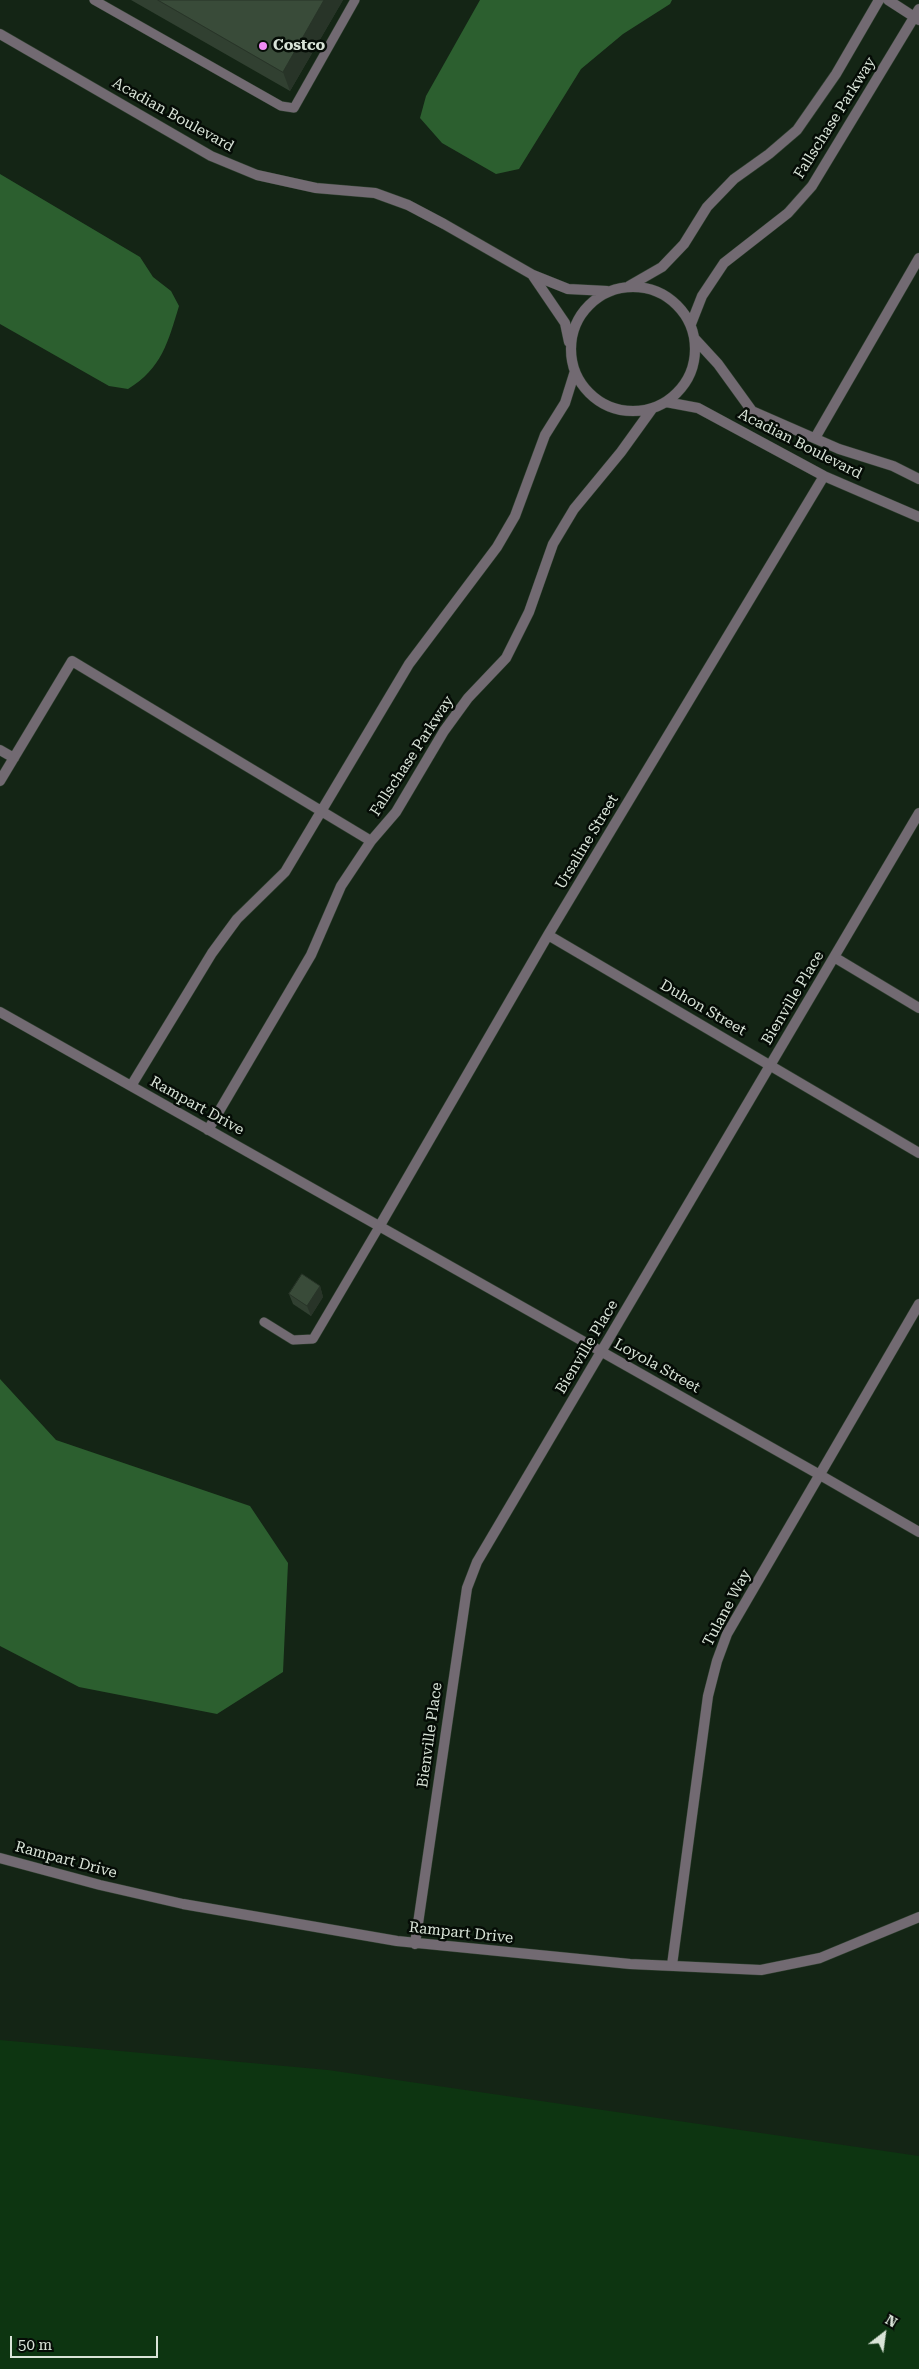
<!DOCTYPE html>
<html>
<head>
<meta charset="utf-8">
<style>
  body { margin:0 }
  #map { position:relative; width:919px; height:2369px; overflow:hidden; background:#142515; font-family:"Roboto Serif",serif }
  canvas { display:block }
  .north { position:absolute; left:859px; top:2309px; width:50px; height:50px; -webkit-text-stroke:4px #050c06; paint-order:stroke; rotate:30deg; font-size:14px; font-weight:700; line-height:20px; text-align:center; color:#d9e4d8 }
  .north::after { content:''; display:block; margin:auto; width:18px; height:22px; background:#d9e4d8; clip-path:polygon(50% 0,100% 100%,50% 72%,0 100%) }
  .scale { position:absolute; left:10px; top:2336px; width:148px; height:22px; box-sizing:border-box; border:2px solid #d9e4d8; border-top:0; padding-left:6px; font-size:15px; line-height:18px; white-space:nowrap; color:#d9e4d8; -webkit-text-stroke:4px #050c06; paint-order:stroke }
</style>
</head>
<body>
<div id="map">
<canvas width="919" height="2369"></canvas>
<div class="north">N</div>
<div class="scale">50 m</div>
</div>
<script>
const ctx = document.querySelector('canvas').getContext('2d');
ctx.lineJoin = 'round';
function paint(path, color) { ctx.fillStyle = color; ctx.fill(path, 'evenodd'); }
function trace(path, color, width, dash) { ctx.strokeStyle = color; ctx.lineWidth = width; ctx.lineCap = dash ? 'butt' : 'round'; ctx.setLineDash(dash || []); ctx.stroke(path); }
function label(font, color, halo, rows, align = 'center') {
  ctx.font = font + ' "Roboto Serif",serif'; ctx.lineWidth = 5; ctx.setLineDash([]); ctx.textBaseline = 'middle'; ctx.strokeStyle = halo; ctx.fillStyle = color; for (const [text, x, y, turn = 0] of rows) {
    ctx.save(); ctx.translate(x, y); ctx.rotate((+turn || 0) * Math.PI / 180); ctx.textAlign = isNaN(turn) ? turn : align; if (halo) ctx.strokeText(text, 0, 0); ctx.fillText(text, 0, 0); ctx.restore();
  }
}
const green = new Path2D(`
  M0 2040 328 2070 919 2156V2369H0Z`);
const water = new Path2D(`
  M480 0H672L670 4 623 34 581 69 519 169 496 174 442 143 420 118 426 96Z
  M0 174 140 257 153 277 171 291 179 306C168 342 162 368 128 389L109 386 0 324Z
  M0 1379 56 1440 250 1506 288 1563 283 1672 217 1714 79 1687 0 1646Z`);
const service = new Path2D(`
  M94 0 281 106 294 108 355 0
  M264 1322 293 1340 313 1339 379 1227`);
const minor = new Path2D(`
  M888 0 919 20
  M0 34 211 156 257 175 316 188 375 193 408 205 444 224 533 275 568 289 607 291
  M533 276 565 323 569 342
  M629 286 662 267 684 244 707 207 734 179 769 154 797 130 836 74 879 0
  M571 349a62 62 0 1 1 124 0a62 62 0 1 1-124 0Z
  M691 324 702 296 724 263 788 213 812 186 919 9
  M695 339 718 364 752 411 839 449 893 466 919 479
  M666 402 698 408 824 476 919 517
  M815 438 919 258
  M0 750 14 758
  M0 781 72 661 371 841
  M548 935 919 1153
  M834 957 919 1008
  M0 1012 820 1475 919 1532
  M131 1086 212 953 237 919 285 872 409 664 497 547 515 516 545 435 565 403 575 371
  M208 1130 311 955 341 886 371 841 396 812 444 731 468 698 506 658 529 612 553 544 574 509 621 452 652 409
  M379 1227 548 935 824 476
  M0 1858 100 1885 183 1904 397 1941 630 1964 761 1970 820 1958 919 1917
  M415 1944 467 1588 477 1562 919 813
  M672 1965 708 1696 717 1661 727 1634 919 1304`);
const wall = new Path2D(`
  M131 0H343L290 91Z
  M320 1286 323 1297 311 1316 293 1304 289 1294Z`);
const shadedWall = new Path2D(`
  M324 0H343L290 91 283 72Z
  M320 1286 323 1297 311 1316 307 1306Z`);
const building = new Path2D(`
  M158 0H324L283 72Z
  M302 1274 320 1286 307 1306 289 1294Z`);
const markers = [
  [263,46,5,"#f08bf5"]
];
const poiNames = [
  ["Costco",273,46]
];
const streetNames = [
  ["Acadian Boulevard",173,115,29],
  ["Fallschase Parkway",835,118,-58],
  ["Acadian Boulevard",800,444,27],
  ["Fallschase Parkway",412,756,-57],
  ["Ursaline Street",587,842,-59],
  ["Bienville Place",793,998,-59],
  ["Duhon Street",703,1008,30],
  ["Rampart Drive",197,1106,29],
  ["Bienville Place",587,1347,-59],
  ["Loyola Street",657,1366,29],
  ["Tulane Way",727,1608,-62],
  ["Bienville Place",430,1735,-82],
  ["Rampart Drive",66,1860,15],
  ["Rampart Drive",461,1933,6]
];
paint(green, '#0d3511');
paint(water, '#2c5f2f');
trace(service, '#304030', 10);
trace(minor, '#304030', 11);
trace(service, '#726a72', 9);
trace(minor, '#726a72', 10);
paint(wall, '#314031');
paint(shadedWall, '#283428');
paint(building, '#394b39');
trace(building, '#283428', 1);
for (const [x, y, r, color] of markers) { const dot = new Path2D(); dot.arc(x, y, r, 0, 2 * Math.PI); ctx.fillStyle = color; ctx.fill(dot); trace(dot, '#050c06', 2); }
label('bold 15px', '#d9e4d8', '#050c06', poiNames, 'left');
label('15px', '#d9e4d8', '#050c06', streetNames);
</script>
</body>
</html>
